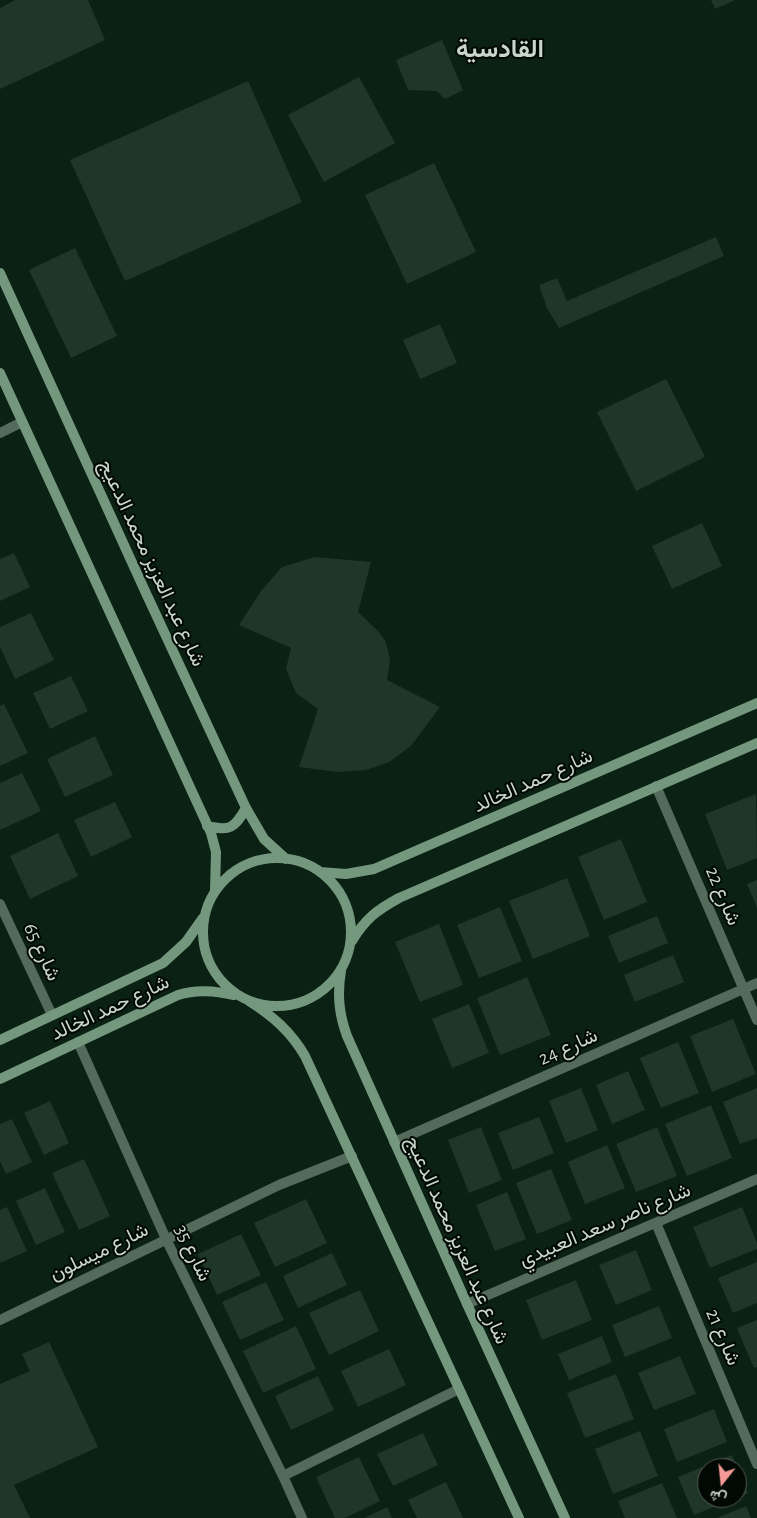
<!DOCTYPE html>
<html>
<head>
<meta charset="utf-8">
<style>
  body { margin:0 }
  #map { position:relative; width:757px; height:1518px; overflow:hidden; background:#0b2113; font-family:"Alegreya Sans",Vazirmatn,sans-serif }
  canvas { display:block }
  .north { position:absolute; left:697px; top:1458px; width:50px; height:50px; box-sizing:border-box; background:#020804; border:1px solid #525a54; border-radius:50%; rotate:196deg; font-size:14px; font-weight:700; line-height:20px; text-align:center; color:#c9d6cc }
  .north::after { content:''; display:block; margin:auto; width:18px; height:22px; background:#f59b97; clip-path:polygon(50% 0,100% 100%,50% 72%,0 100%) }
</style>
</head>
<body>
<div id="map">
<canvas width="757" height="1518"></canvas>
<div class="north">ش</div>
</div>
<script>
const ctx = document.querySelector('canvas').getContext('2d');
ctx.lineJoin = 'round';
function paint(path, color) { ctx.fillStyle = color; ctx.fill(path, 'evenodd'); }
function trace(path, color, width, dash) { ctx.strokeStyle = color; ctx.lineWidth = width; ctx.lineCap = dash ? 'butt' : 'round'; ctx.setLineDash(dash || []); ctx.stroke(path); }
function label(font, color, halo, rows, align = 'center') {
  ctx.font = font + ' "Alegreya Sans",Vazirmatn,sans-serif'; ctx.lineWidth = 4; ctx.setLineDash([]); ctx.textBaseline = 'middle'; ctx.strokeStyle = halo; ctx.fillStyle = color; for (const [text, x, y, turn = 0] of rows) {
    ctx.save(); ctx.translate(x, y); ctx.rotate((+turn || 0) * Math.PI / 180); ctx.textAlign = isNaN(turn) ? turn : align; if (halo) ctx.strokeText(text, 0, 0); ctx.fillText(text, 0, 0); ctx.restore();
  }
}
const building = new Path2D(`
  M15 0H88L105 40 0 89V8Z
  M711 0H735L715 9Z
  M442 40 463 90 445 99 436 91 408 90 396 60Z
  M359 77 395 143 324 182 288 115Z
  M248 81 302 202 125 281 70 160Z
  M434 163 476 252 407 284 365 195Z
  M716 237 724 256 559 328 547 308 539 285 557 278 567 301Z
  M75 248 117 336 71 358 29 270Z
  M440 324 457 363 420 379 403 340Z
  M666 379 705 457 636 491 597 412Z
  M702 523 722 566 672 589 652 546Z
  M14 553 30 587 0 601V559Z
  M315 557 371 562 358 612 379 632 386 642 390 660 387 680 440 707 411 746 389 762 366 770 337 772 299 767 318 709 296 693 286 669 291 648 239 625 261 591 282 567Z
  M31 613 54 660 15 679 0 647V627Z
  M71 676 88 711 50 729 33 693Z
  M4 704 28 753 0 766V706Z
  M95 736 113 775 65 797 47 759Z
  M22 773 41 811 0 830V783Z
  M756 794 757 858 727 870 705 814Z
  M115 802 132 837 91 857 74 820Z
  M58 833 78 876 30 899 10 856Z
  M621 839 647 902 604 920 578 857Z
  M567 878 590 936 533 959 509 901Z
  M757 880V908L747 884Z
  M500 907 522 961 479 978 457 925Z
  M657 916 668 943 619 963 608 936Z
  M439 924 463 985 420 1002 395 942Z
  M673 955 684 982 635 1002 624 975Z
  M527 977 551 1035 500 1055 477 998Z
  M469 1004 489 1053 452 1068 432 1019Z
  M733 1019 756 1074 712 1092 690 1036Z
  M678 1042 699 1093 661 1108 640 1058Z
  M628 1071 645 1110 612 1124 596 1085Z
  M581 1088 598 1130 566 1143 549 1101Z
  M757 1088V1138L740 1144 723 1102Z
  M50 1101 69 1143 44 1155 24 1113Z
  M711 1105 732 1158 687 1176 665 1124Z
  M539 1117 554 1153 513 1170 498 1133Z
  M12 1119 32 1162 6 1174 0 1161V1124Z
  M481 1127 502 1180 469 1193 448 1140Z
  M657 1127 677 1176 636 1192 616 1144Z
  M607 1145 625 1188 585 1204 568 1162Z
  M84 1159 110 1216 79 1230 52 1173Z
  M551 1169 572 1220 537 1234 516 1183Z
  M45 1188 65 1232 36 1245 16 1201Z
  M507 1192 526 1239 495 1251 476 1205Z
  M306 1199 327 1243 275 1267 254 1223Z
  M7 1207 27 1251 0 1263V1210Z
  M742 1207 757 1243V1249L710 1268 693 1227Z
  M241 1234 261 1275 217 1295 198 1254Z
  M636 1250 652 1290 616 1305 599 1265Z
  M332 1253 347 1285 298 1308 283 1276Z
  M757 1262V1303L733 1313 718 1278Z
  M576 1280 592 1320 542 1340 526 1300Z
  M266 1282 284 1320 240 1340 222 1302Z
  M360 1290 379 1331 329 1355 309 1313Z
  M659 1306 672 1338 625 1357 612 1325Z
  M757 1320V1367L754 1368 737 1328Z
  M296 1326 316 1369 263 1393 243 1351Z
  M602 1336 612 1362 569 1380 558 1354Z
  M49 1342 98 1447 14 1485 30 1518H0V1384L30 1371 22 1354Z
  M389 1349 406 1385 358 1407 341 1371Z
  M680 1356 696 1394 654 1410 638 1373Z
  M616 1374 634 1419 585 1438 567 1393Z
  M318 1376 334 1410 291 1430 275 1396Z
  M714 1409 727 1442 677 1462 664 1429Z
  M640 1431 658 1476 613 1494 595 1449Z
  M423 1433 438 1465 393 1486 377 1454Z
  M732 1455 748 1493 737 1498V1468H707V1498H736L694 1515 678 1477Z
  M359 1457 380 1501 345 1518H335L316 1477Z
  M446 1482 463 1518H417L408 1500Z
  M662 1483 677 1518H625L618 1501Z
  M746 1506 751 1518H717Z
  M387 1507 392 1518H364Z`);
const street = new Path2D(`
  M0 433 22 422
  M656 786 757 1020
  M0 904 52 1015
  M78 1042 166 1239 283 1476 302 1518
  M394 1142 757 983
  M656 1223 757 1464
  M467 1304 757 1179
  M0 1320 279 1185 352 1156
  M283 1476 459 1389`);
const secondary = new Path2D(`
  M0 273 145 591 246 808 264 839 286 859
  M0 373 211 833 216 852 215 891
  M207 826C230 831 234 829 246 808
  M203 932a74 74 0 1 1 148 0a74 74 0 1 1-148 0Z
  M320 872 346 874 374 869 757 703
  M352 941C365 919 377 910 399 898L757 743
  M341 971C337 995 339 1014 347 1036L467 1304 565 1518
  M249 1001C273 1016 291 1032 305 1056L519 1518
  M0 1040 163 963 186 942 203 918
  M0 1079 178 995C197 989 215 991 234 995`);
const streetNames = [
  ["شارع عبد العزيز محمد الدعيج",152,563,65],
  ["شارع حمد الخالد",533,781,-24],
  ["شارع 22",723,896,67],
  ["شارع 65",42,952,65],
  ["شارع حمد الخالد",110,1008,-25],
  ["شارع 24",568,1047,-24],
  ["شارع ناصر سعد العبيدي",605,1225,-23],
  ["شارع عبد العزيز محمد الدعيج",457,1240,66],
  ["شارع ميسلون",99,1252,-26],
  ["شارع 35",193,1253,64],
  ["شارع 21",723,1337,67]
];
const districtNames = [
  ["القادسية",500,49]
];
paint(building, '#203627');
trace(street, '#546a5a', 10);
trace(secondary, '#74987e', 10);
label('20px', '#c9d6cc', '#020804', streetNames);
label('bold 25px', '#c9d6cc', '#020804', districtNames);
</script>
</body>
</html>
